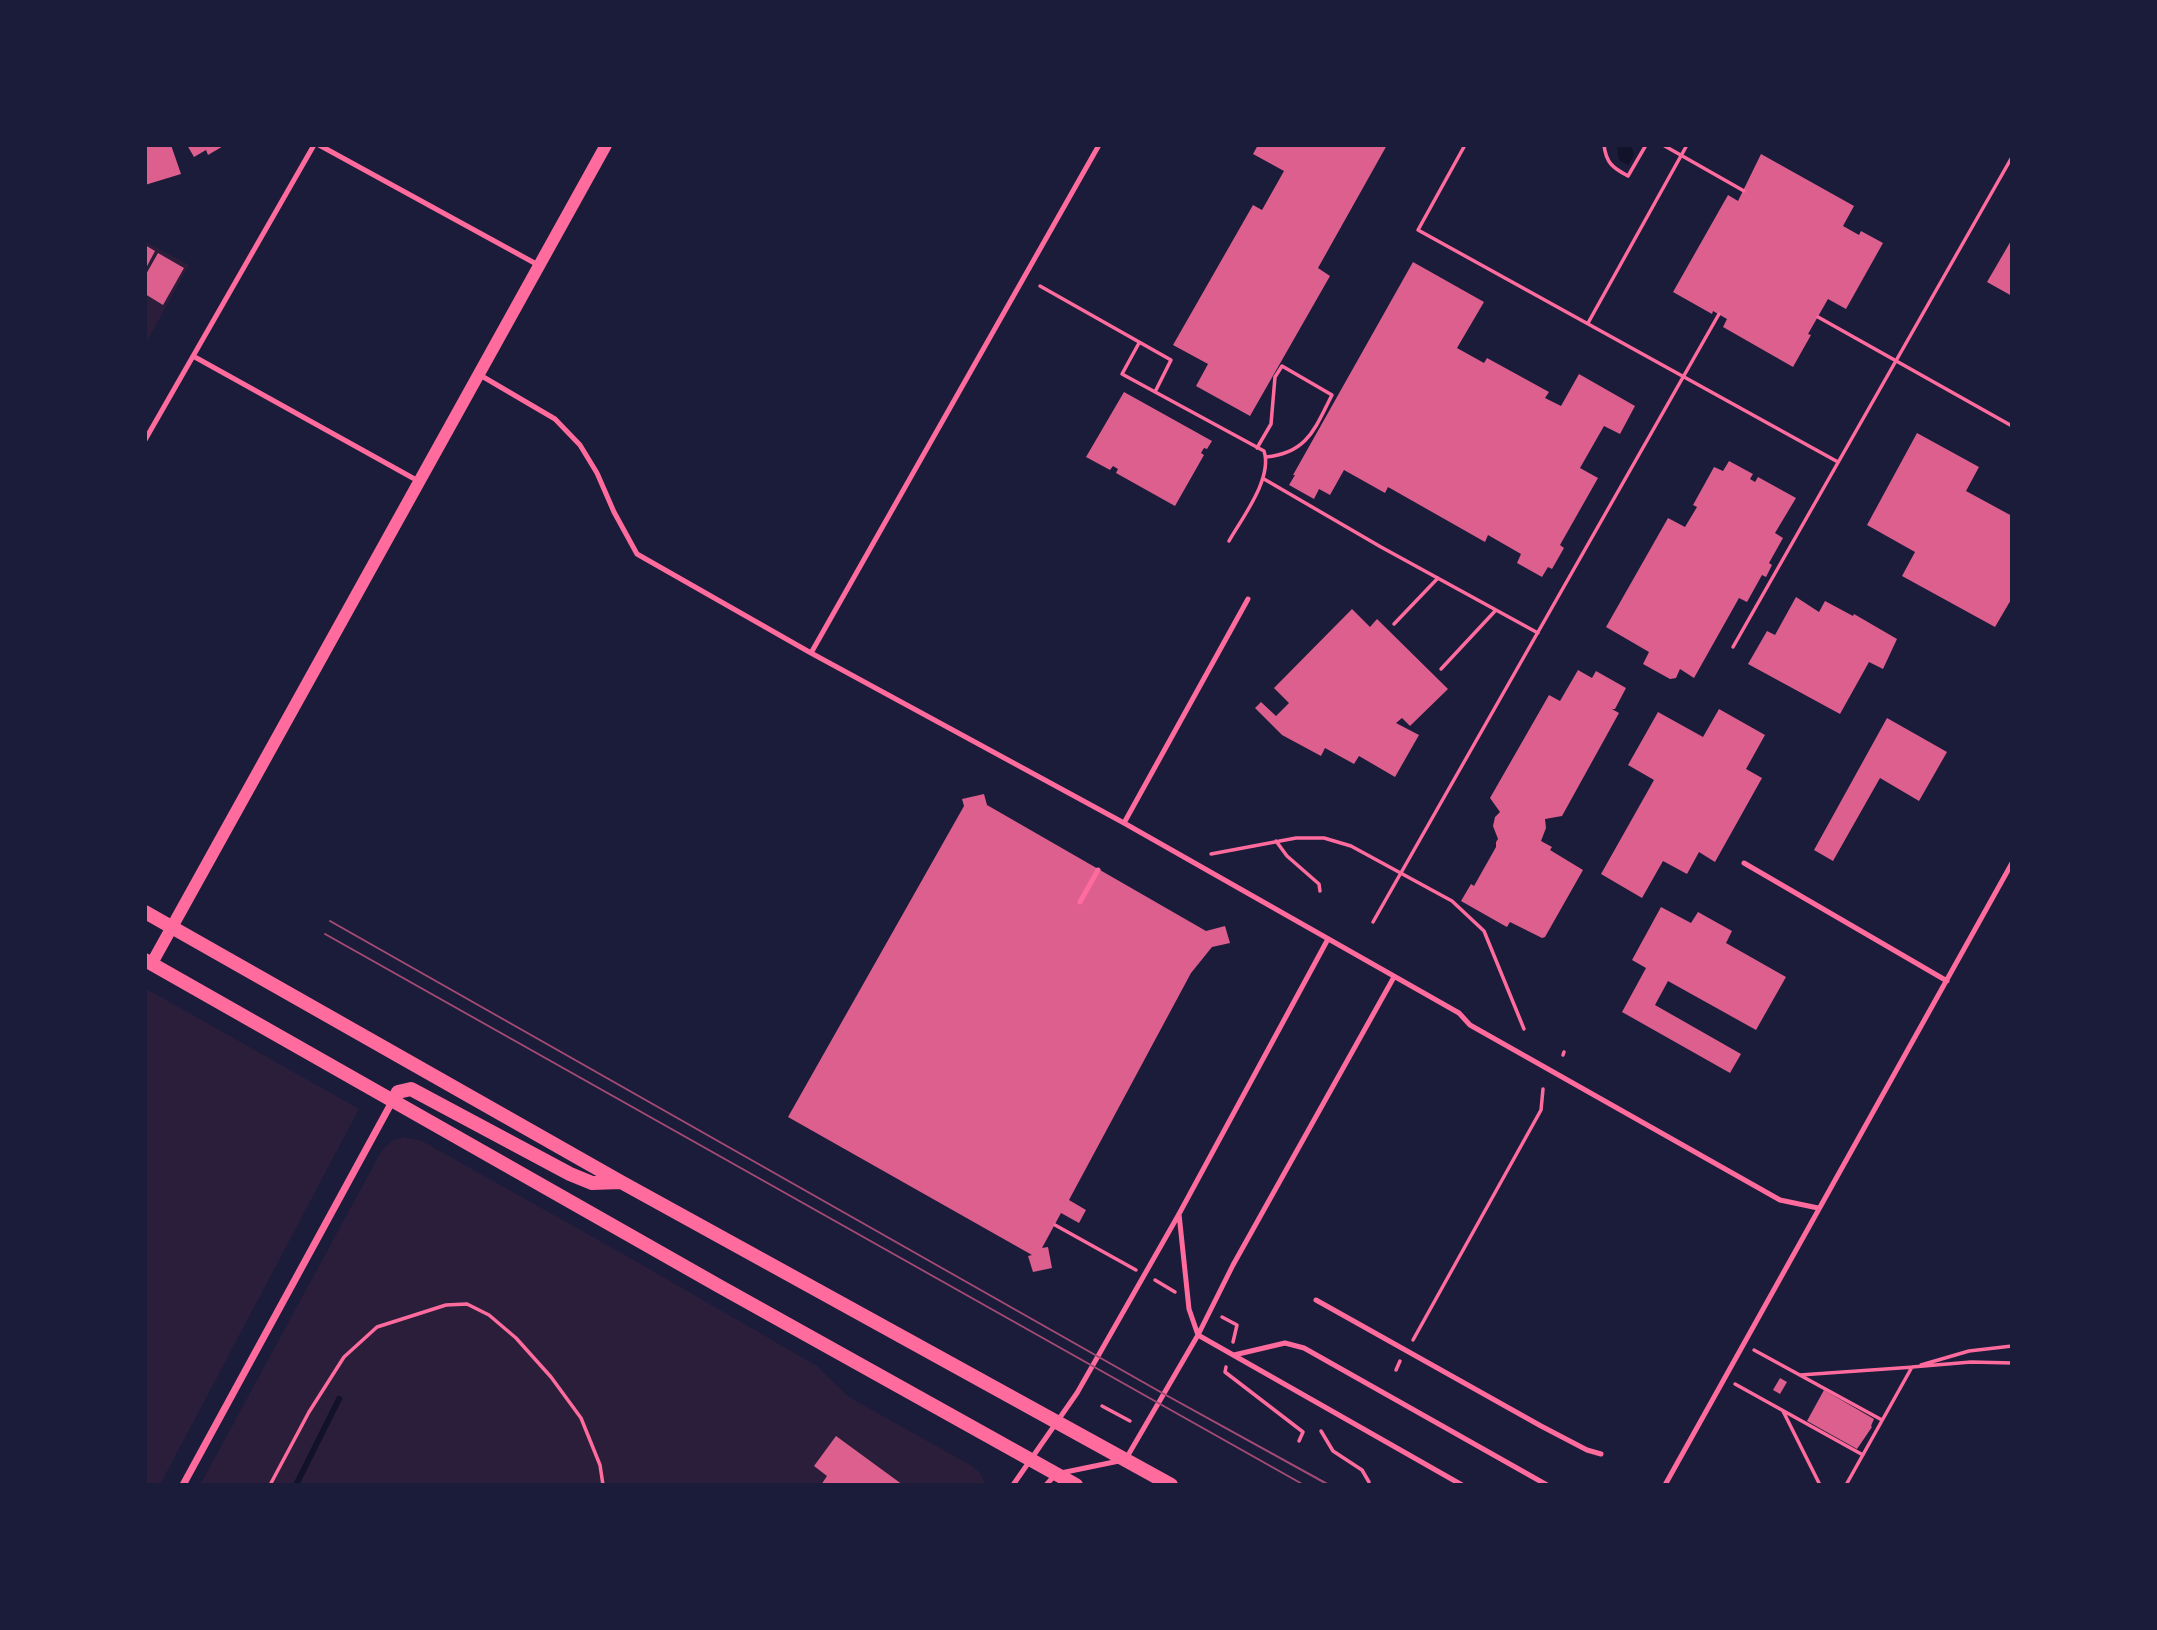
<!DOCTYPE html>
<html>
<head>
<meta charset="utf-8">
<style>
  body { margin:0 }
  #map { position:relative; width:2157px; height:1630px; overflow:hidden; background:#1b1b3a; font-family:"PT Sans",sans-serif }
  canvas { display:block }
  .frame { position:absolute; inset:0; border:147px solid #1b1b3a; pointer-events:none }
</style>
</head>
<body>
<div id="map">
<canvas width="2157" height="1630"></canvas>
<div class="frame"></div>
</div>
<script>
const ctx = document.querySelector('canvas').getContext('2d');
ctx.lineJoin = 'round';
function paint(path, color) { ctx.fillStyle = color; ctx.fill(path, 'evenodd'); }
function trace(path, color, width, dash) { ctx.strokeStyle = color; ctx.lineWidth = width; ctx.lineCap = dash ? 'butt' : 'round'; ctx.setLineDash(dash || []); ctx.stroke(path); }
const green = new Path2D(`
  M145 241 189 265 145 345Z
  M145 988 359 1109 160 1485H145Z
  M404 1137 422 1141 625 1255 817 1366 849 1397 972 1466 980 1473 986 1485H200L382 1150 393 1140Z`);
const water = new Path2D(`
  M1617 145H1631L1634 155 1628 165 1619 160Z`);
const stream = new Path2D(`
  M296 1485 339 1399`);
const building = new Path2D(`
  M145 145H171L181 174 145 185Z
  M187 145H225L208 155 206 150 194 157Z
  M1258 145H1387L1318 268 1330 276 1250 416 1196 386 1208 364 1173 345 1253 205 1262 210 1284 171 1253 154Z
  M1761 154 1854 206 1843 226 1859 235 1861 231 1883 243 1846 309 1828 299 1808 334 1811 335 1793 367 1723 327 1727 319 1713 311 1712 314 1673 292 1728 195 1738 201Z
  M2012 239V296L1987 282Z
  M145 245 155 251 145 270Z
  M158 253 184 268 163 305 145 294V276Z
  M1413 262 1484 302 1457 348 1484 363 1487 358 1549 392 1545 398 1561 406 1579 374 1635 406 1620 434 1604 426 1580 468 1598 478 1560 545 1564 548 1552 569 1548 567 1542 577 1517 563 1521 554 1488 535 1485 542 1388 487 1385 493 1344 470 1330 495 1319 489 1314 499 1289 485 1295 475H1293Z
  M1124 392 1212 441 1207 449 1204 448 1201 453 1204 455 1175 506 1116 473 1118 469 1113 466 1110 470 1086 457Z
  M1917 433 1979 467 1966 491 2012 516V598L1995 627 1902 576 1915 552 1867 525Z
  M1729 461 1753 474 1750 479 1755 482 1758 477 1796 498 1775 533 1783 538 1769 563 1772 565 1766 577 1762 575 1747 602 1739 598 1694 678 1680 669 1676 678 1670 679 1643 664 1649 652 1606 627 1668 518 1685 527 1697 507 1693 505 1714 467 1723 471Z
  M1796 597 1819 612 1825 601 1853 616 1854 614 1897 639 1883 669 1869 662 1840 714 1748 664 1767 631 1775 635Z
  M1352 609 1370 627 1377 619 1448 689 1410 726 1402 718 1396 723 1419 735 1395 777 1359 756 1354 764 1325 748 1321 756 1282 735 1255 708 1261 702 1276 716 1289 703 1274 688Z
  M1578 670 1592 678 1596 671 1626 688 1615 709H1612L1619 713 1562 816 1545 819 1546 828 1541 841 1552 847 1550 850 1583 870 1545 937 1542 938 1510 922 1507 927 1505 926 1461 901 1471 884 1474 886 1496 847V842L1498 839 1493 826 1495 817 1500 812 1490 798 1549 695 1560 701Z
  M1719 709 1765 735 1746 769 1762 778 1715 862 1699 852 1687 874 1663 861 1642 898 1601 874 1654 780 1628 765 1658 712 1703 737Z
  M1887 718 1947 752 1919 801 1880 778 1833 861 1814 850Z
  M984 794 987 805 1206 931 1225 926 1230 943 1212 947 1191 973 1069 1200 1086 1210 1079 1223 1061 1213 1042 1248 1048 1247 1052 1268 1033 1272 1028 1256 1032 1255 788 1117 964 806 962 799Z
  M1661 907 1691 923 1698 912 1732 931 1726 943 1786 977 1756 1030 1668 981 1655 1005 1741 1054 1730 1073 1622 1012 1646 968 1632 960Z
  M1780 1378 1787 1382 1780 1394 1773 1390Z
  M1824 1390 1874 1419 1871 1426 1872 1427 1857 1449 1807 1421Z
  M836 1436 903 1485H821L827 1476 814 1466Z`);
const path = new Path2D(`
  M1465 145 1418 230 1838 462
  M1604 145C1606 163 1613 168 1628 176L1646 145
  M1663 145 1744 191
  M1040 286 1171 360 1155 392
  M1818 317 2012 426
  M1588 323 1687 145
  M1139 343 1122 374 1264 451C1273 478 1242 518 1229 541
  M1257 448 1271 424 1275 377 1282 366 1332 395C1315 428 1308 453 1266 457
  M1264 479 1381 547 1538 633
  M1394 624 1438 578
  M1733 647 2012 157
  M1441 669 1496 610
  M1276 841 1287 856 1319 884 1320 891
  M1211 854 1296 838H1324L1351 846 1452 901 1484 931 1524 1029
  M1373 922 1719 314
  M1563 1055 1564 1052
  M1055 1225 1136 1270
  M1155 1280 1175 1292
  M1222 1317 1237 1325 1233 1342
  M1413 1340 1541 1110 1543 1089
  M1754 1350 1882 1420
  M1921 1365 1969 1351 2012 1346
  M1226 1367 1225 1372 1303 1432 1299 1441
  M1396 1370 1400 1361
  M1800 1375 1914 1367
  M1735 1384 1863 1455
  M1102 1406 1130 1421
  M1783 1411 1820 1485
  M1321 1431 1333 1451 1362 1470 1369 1482
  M270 1485 309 1412 344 1357 377 1327 446 1305 467 1304 489 1315 516 1338 551 1377 581 1418 600 1465 603 1485
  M1846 1485 1912 1367 1971 1362 2012 1363`);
const service = new Path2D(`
  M319 145 540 266
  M1099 145 811 653 1124 823 1459 1013 1470 1025 1780 1200 1818 1208
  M193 356 420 482
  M480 375 555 419 580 445 597 473 614 512 637 554 811 653
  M145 440 314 145
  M1124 823 1248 599
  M1744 863 1947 981
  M1080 902 1098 870
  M1179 1214 1189 1309 1198 1335 1462 1485
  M1316 1300 1541 1426 1587 1450 1601 1454
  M1234 1355 1285 1343 1304 1348 1547 1485
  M1127 1457 1198 1335 1233 1265 1394 977
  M1013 1485 1077 1393 1179 1214 1328 939
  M1046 1485 1056 1474 1119 1461
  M1665 1485 2012 863`);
const minor = new Path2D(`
  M183 1485 393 1100`);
const tertiary = new Path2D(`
  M152 963 606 145`);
const secondary = new Path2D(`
  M145 912 621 1182 1171 1485
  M145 960 719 1286 1076 1485
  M394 1100 398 1092 411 1089 570 1174 592 1183 620 1182`);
const tram = new Path2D(`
  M330 921 1164 1394 1329 1485
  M325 934 1304 1485`);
paint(green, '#2a1e3b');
paint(water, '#12122b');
trace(stream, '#12122b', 6);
paint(building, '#dd5f8e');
trace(path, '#ff6b9d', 3.5);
trace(service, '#ff6b9d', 5);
trace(minor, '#ff6b9d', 7);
trace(tertiary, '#ff6b9d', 12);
trace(secondary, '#ff6b9d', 14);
trace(tram, '#a44b75', 2);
</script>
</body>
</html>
